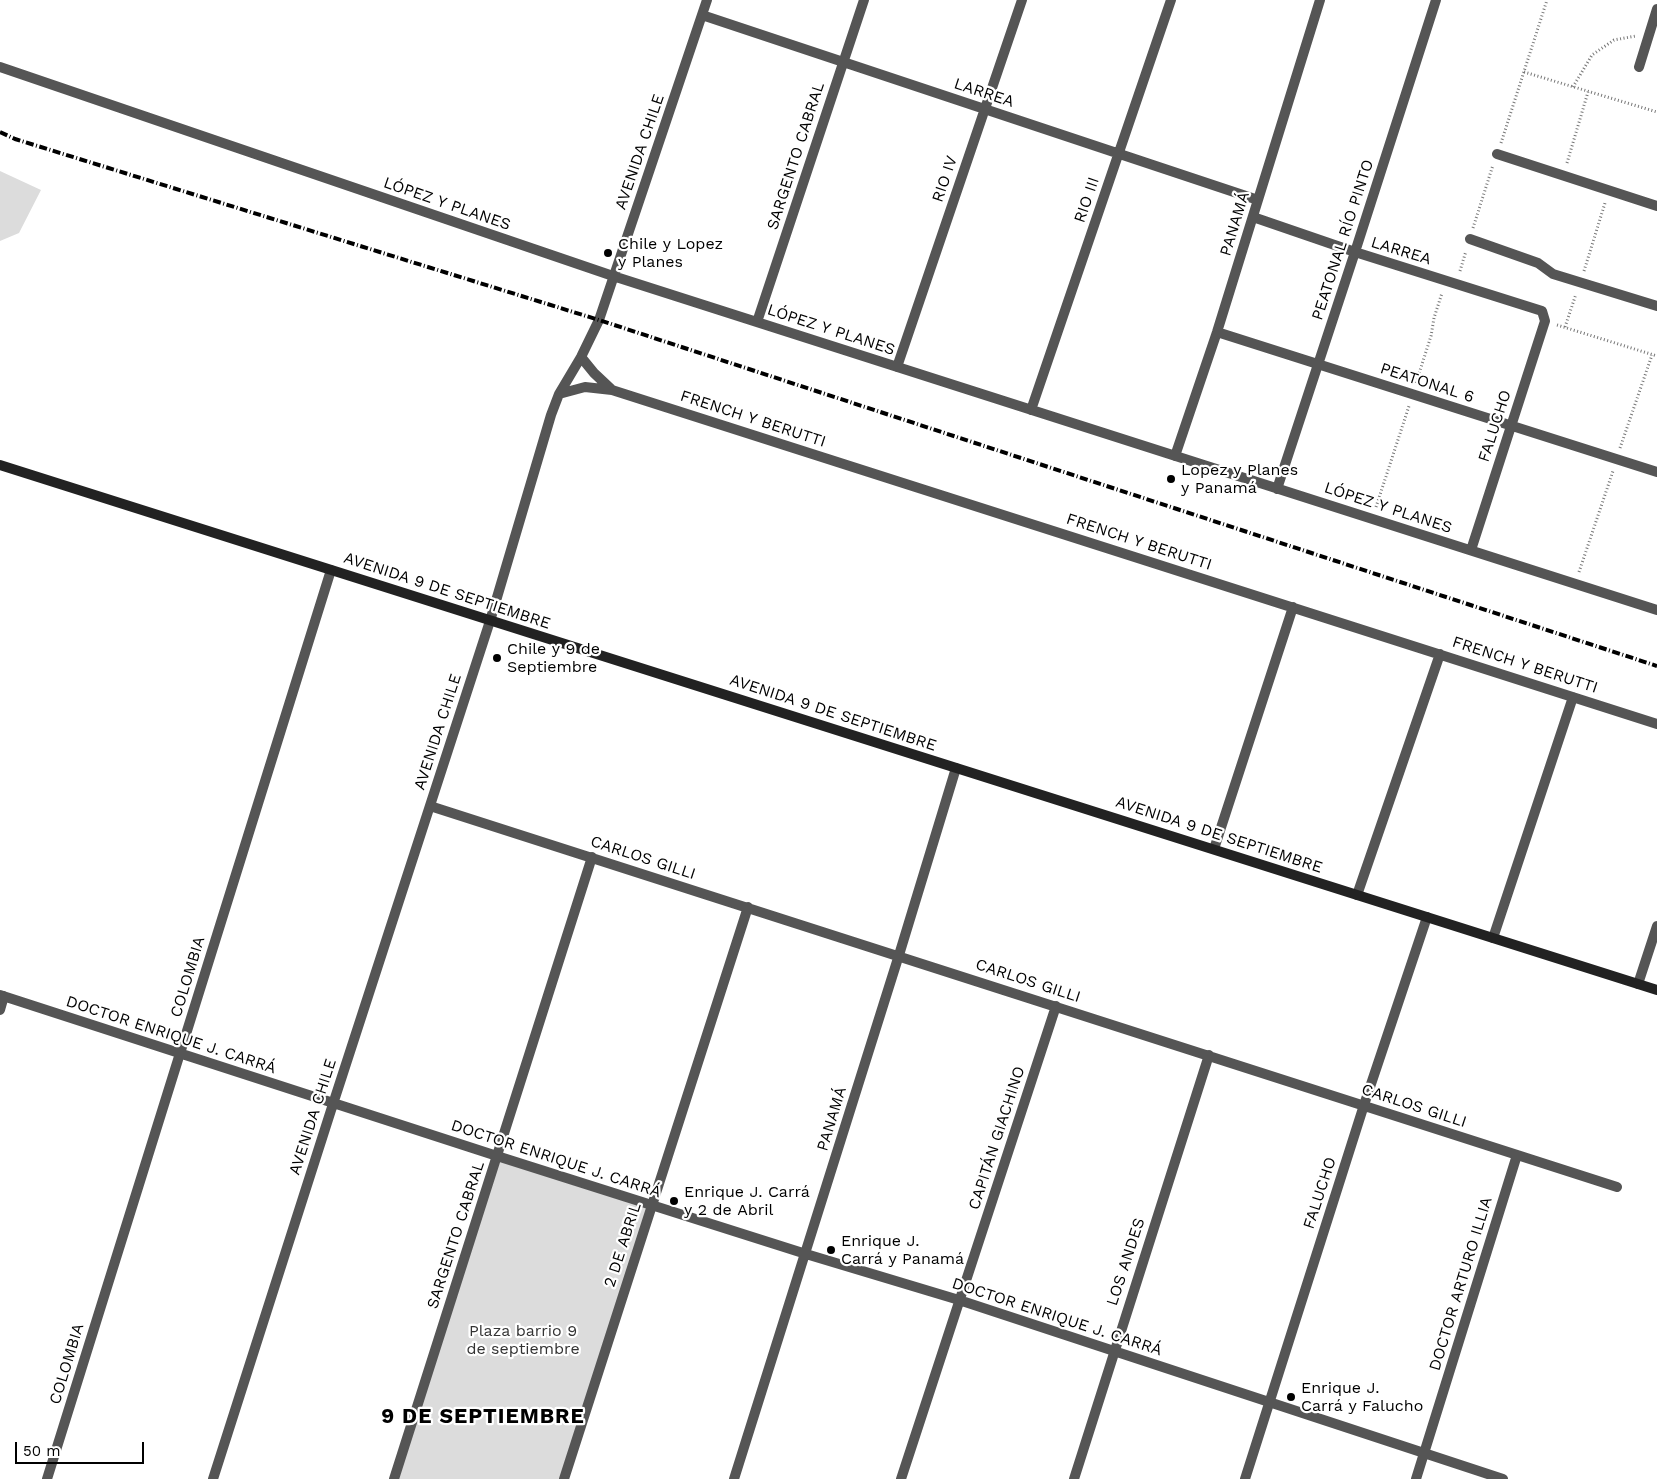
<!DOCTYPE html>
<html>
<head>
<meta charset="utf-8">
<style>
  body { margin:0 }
  #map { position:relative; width:1657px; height:1479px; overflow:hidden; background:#fff; font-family:"Work Sans",sans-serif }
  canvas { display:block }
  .scale { position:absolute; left:15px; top:1442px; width:129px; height:22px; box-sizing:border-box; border:2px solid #000; border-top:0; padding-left:6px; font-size:15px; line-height:18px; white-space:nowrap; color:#000; -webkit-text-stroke:4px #fff; paint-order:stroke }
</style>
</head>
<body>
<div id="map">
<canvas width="1657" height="1479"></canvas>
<div class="scale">50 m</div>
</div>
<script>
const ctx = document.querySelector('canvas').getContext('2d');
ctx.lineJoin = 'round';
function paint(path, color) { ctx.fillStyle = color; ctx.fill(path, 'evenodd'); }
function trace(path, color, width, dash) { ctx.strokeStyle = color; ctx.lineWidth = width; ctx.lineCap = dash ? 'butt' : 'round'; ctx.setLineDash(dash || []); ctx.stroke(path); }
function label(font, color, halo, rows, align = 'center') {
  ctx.font = font + ' "Work Sans",sans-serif'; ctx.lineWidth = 4.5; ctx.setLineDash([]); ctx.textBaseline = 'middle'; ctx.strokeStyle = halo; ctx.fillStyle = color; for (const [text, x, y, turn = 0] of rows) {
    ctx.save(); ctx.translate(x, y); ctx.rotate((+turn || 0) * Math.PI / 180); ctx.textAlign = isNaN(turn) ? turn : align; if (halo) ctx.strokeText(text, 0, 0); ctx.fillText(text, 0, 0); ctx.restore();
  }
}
const green = new Path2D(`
  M0 171 41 190 19 233 0 241Z
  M497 1156 651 1205 564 1479H394Z`);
const path = new Path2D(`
  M1524 72 1657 112
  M1573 87 1592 55 1614 40 1636 36
  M1501 143 1547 0
  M1567 163 1588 92
  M1473 228 1493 165
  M1460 271 1466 251
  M1584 271 1605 203
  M1557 325 1657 356
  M1565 327 1576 294
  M1416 383 1431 336 1434 318 1442 293
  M1620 448 1652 355
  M1376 507 1409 406
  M1579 572 1613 471`);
const street = new Path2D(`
  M702 15 1258 200
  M0 67 613 276 1657 610
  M1639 67 1657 9
  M1497 154 1657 206
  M1253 217 1355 252 1542 311 1545 321 1471 550
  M1470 239 1538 263 1553 274 1657 306
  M757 322 864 0
  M1217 332 1657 472
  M581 357 594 373 611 389
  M897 367 1022 0
  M559 394 585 387 612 390 1657 724
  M1031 410 1171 0
  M1175 456 1217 332 1320 0
  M1277 489 1355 252 1436 0
  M430 806 1617 1187
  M1214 849 1293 607
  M1357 895 1440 654
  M1493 938 1573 697
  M1638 984 1657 926
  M0 995 497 1156 806 1254 959 1300 1503 1479
  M0 1010 4 996
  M47 1479 331 570
  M213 1479 333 1104 490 621 551 415 559 394 581 357 599 320 707 0
  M394 1479 592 857
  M564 1479 748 907
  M734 1479 899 955 956 768
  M901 1479 1056 1006
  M1074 1479 1209 1055
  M1245 1479 1364 1105 1427 917
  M1416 1479 1517 1155`);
const secondary = new Path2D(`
  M0 465 1657 990`);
const rail = new Path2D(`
  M0 132 15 139 599 320 1657 666`);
const markers = [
  [608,253,5,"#000"],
  [1171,479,5,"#000"],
  [497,658,5,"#000"],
  [674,1201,5,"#000"],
  [831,1250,5,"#000"],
  [1291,1397,5,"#000"]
];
const streetNames = [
  ["LARREA",984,93,18],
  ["AVENIDA CHILE",640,152,-71],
  ["SARGENTO CABRAL",796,156,-72],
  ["RIO IV",945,179,-71],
  ["RIO III",1087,200,-71],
  ["LÓPEZ Y PLANES",447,204,19],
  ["PANAMÁ",1235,224,-73],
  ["PEATONAL RÍO PINTO",1343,240,-72],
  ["LARREA",1401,251,17],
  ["LÓPEZ Y PLANES",831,330,18],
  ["PEATONAL 6",1427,383,18],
  ["FRENCH Y BERUTTI",753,419,18],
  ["FALUCHO",1495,426,-72],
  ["LÓPEZ Y PLANES",1388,508,18],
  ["FRENCH Y BERUTTI",1139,542,18],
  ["AVENIDA 9 DE SEPTIEMBRE",447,591,18],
  ["FRENCH Y BERUTTI",1525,665,18],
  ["AVENIDA 9 DE SEPTIEMBRE",833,713,18],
  ["AVENIDA CHILE",438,732,-72],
  ["AVENIDA 9 DE SEPTIEMBRE",1219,835,18],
  ["CARLOS GILLI",643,858,18],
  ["COLOMBIA",188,977,-73],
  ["CARLOS GILLI",1028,981,18],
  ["DOCTOR ENRIQUE J. CARRÁ",171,1035,18],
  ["CARLOS GILLI",1414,1106,18],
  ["AVENIDA CHILE",313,1117,-72],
  ["PANAMÁ",832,1119,-73],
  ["CAPITÁN GIACHINO",997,1138,-72],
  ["DOCTOR ENRIQUE J. CARRÁ",556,1159,18],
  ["FALUCHO",1320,1193,-72],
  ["SARGENTO CABRAL",456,1235,-72],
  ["2 DE ABRIL",623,1245,-72],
  ["LOS ANDES",1126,1262,-72],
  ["DOCTOR ARTURO ILLIA",1461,1284,-73],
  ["DOCTOR ENRIQUE J. CARRÁ",1057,1317,18],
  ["COLOMBIA",67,1364,-73]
];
const poiNames = [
  ["Chile y Lopez",618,244],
  ["y Planes",618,262],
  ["Lopez y Planes",1181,470],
  ["y Panamá",1181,488],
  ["Chile y 9 de",507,649],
  ["Septiembre",507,667],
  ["Enrique J. Carrá",684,1192],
  ["y 2 de Abril",684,1210],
  ["Enrique J.",841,1241],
  ["Carrá y Panamá",841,1259],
  ["Enrique J.",1301,1388],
  ["Carrá y Falucho",1301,1406]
];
const parkNames = [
  ["Plaza barrio 9",523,1331],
  ["de septiembre",523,1349]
];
const districtNames = [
  ["9 DE SEPTIEMBRE",483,1417]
];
paint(green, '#dcdcdc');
trace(path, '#777', 3, [1, 2.5]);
trace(street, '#555', 10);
trace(secondary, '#222', 10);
trace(rail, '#000', 4, [8, 2.5, 1, 2.5]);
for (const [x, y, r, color] of markers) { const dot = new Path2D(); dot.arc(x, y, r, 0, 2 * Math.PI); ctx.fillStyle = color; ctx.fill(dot); trace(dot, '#fff', 2); }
label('16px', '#000', '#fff', streetNames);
label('16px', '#000', '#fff', poiNames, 'left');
label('16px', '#333', '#fff', parkNames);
ctx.letterSpacing = '1px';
label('bold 21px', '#000', '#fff', districtNames);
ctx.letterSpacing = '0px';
</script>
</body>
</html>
